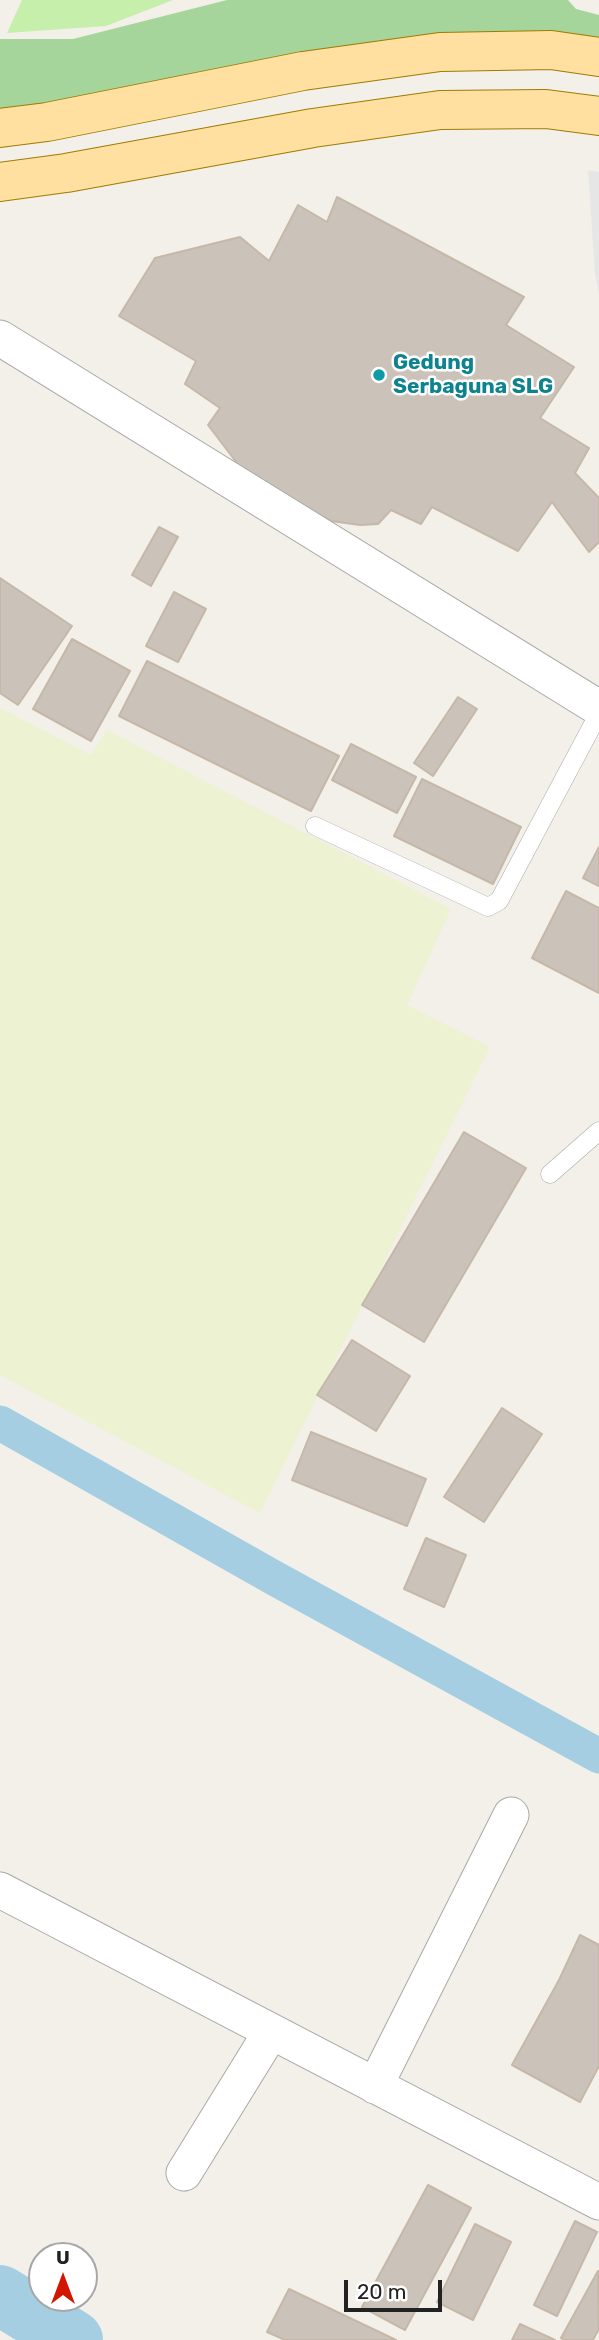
<!DOCTYPE html>
<html>
<head>
<meta charset="utf-8">
<style>
  body { margin:0 }
  #map { position:relative; width:599px; height:2340px; overflow:hidden; background:#f2f0e8; font-family:Rubik,sans-serif }
  canvas { display:block }
  .north { position:absolute; left:28px; top:2242px; width:70px; height:70px; box-sizing:border-box; background:#fff; border:2px solid #a7a7a7; border-radius:50%; rotate:0deg; font-size:19px; font-weight:700; line-height:28px; text-align:center; color:#222 }
  .north::after { content:''; display:block; margin:auto; width:24px; height:32px; background:#d31600; clip-path:polygon(50% 0,100% 100%,50% 72%,0 100%) }
  .scale { position:absolute; left:344px; top:2280px; width:98px; height:32px; box-sizing:border-box; border:4px solid #222; border-top:0; padding-left:9px; font-size:21px; line-height:24px; white-space:nowrap; color:#222; -webkit-text-stroke:5px #fff; paint-order:stroke }
</style>
</head>
<body>
<div id="map">
<canvas width="599" height="2340"></canvas>
<div class="north">U</div>
<div class="scale">20 m</div>
</div>
<script>
const ctx = document.querySelector('canvas').getContext('2d');
ctx.lineJoin = 'round';
function paint(path, color) { ctx.fillStyle = color; ctx.fill(path, 'evenodd'); }
function trace(path, color, width, dash) { ctx.strokeStyle = color; ctx.lineWidth = width; ctx.lineCap = dash ? 'butt' : 'round'; ctx.setLineDash(dash || []); ctx.stroke(path); }
function label(font, color, halo, rows, align = 'center') {
  ctx.font = font + ' Rubik,sans-serif'; ctx.lineWidth = 5; ctx.setLineDash([]); ctx.textBaseline = 'middle'; ctx.strokeStyle = halo; ctx.fillStyle = color; for (const [text, x, y, turn = 0] of rows) {
    ctx.save(); ctx.translate(x, y); ctx.rotate((+turn || 0) * Math.PI / 180); ctx.textAlign = isNaN(turn) ? turn : align; if (halo) ctx.strokeText(text, 0, 0); ctx.fillText(text, 0, 0); ctx.restore();
  }
}
const farmland = new Path2D(`
  M0 708 91 755 107 730 451 909 407 1005 490 1047 260 1513 0 1375Z`);
const grass = new Path2D(`
  M22 0H173L106 26 7 33Z`);
const forest = new Path2D(`
  M227 0H568L576 9 599 15V44L0 115V39H73Z`);
const parking = new Path2D(`
  M588 170 599 172V295L595 274Z`);
const canal = new Path2D(`
  M0 1423 276 1579 599 1756`);
const river = new Path2D(`
  M0 2295 73 2340`);
const building = new Path2D(`
  M337 197 524 297 506 325 574 367 540 418 589 448 575 473 599 498V542L589 552 552 502 518 551 432 507 421 524 391 510 378 524 360 525 331 521 267 491 240 467 208 425 220 408 185 384 196 361 119 316 155 258 240 237 269 261 298 205 327 222Z
  M159 527 178 537 151 586 132 575Z
  M0 578 72 626 18 705 0 693Z
  M174 592 206 609 178 662 146 646Z
  M72 639 130 671 91 741 33 709Z
  M147 661 339 756 311 811 119 716Z
  M458 697 477 709 433 776 414 763Z
  M351 744 416 777 397 813 332 780Z
  M422 779 521 827 493 884 394 836Z
  M599 847V886L583 878Z
  M566 891 599 908V993L532 958Z
  M464 1132 526 1168 424 1342 362 1305Z
  M352 1340 410 1376 376 1431 317 1395Z
  M502 1408 542 1434 484 1522 444 1497Z
  M311 1432 426 1479 407 1526 292 1480Z
  M426 1538 466 1555 444 1607 404 1589Z
  M580 1935 599 1945V2066L580 2102 512 2065 559 1980Z
  M428 2185 471 2208 405 2330 362 2307Z
  M575 2221 597 2232 557 2316 534 2305Z
  M475 2224 511 2242 473 2320 437 2302Z
  M598 2271 599 2329 593 2340H565L561 2338Z
  M289 2289 396 2340H285L267 2332Z
  M520 2324 555 2340H512Z`);
const lane = new Path2D(`
  M315 826 488 907 499 901 599 713
  M550 1174 599 1131`);
const street = new Path2D(`
  M0 338 599 708
  M0 1890 599 2202
  M375 2086 511 1815
  M184 2173 271 2032`);
const primary = new Path2D(`
  M0 128 47 122 303 71 440 52 551 50 599 57
  M0 182 66 173 313 128 440 110 546 109 599 116`);
const markers = [
  [379,375,7,"#0f9aa8"]
];
const cultureNames = [
  ["Gedung",393,363],
  ["Serbaguna SLG",393,387]
];
paint(farmland, '#ecf2d2');
paint(grass, '#c5efab');
paint(forest, '#a5d59a');
paint(parking, '#e6e6e6');
trace(canal, '#a5cee3', 35);
trace(river, '#a5cee3', 60);
paint(building, '#cbc3ba');
trace(building, '#c6b8a9', 2);
trace(lane, '#a9a9a9', 19);
trace(street, '#a9a9a9', 37);
trace(primary, '#9f7b00', 40);
trace(lane, '#fff', 18);
trace(street, '#fff', 35);
trace(primary, '#ffe0a0', 38);
for (const [x, y, r, color] of markers) { const dot = new Path2D(); dot.arc(x, y, r, 0, 2 * Math.PI); ctx.fillStyle = color; ctx.fill(dot); trace(dot, '#fff', 2.5); }
label('bold 21px', '#0d838f', '#fff', cultureNames, 'left');
</script>
</body>
</html>
